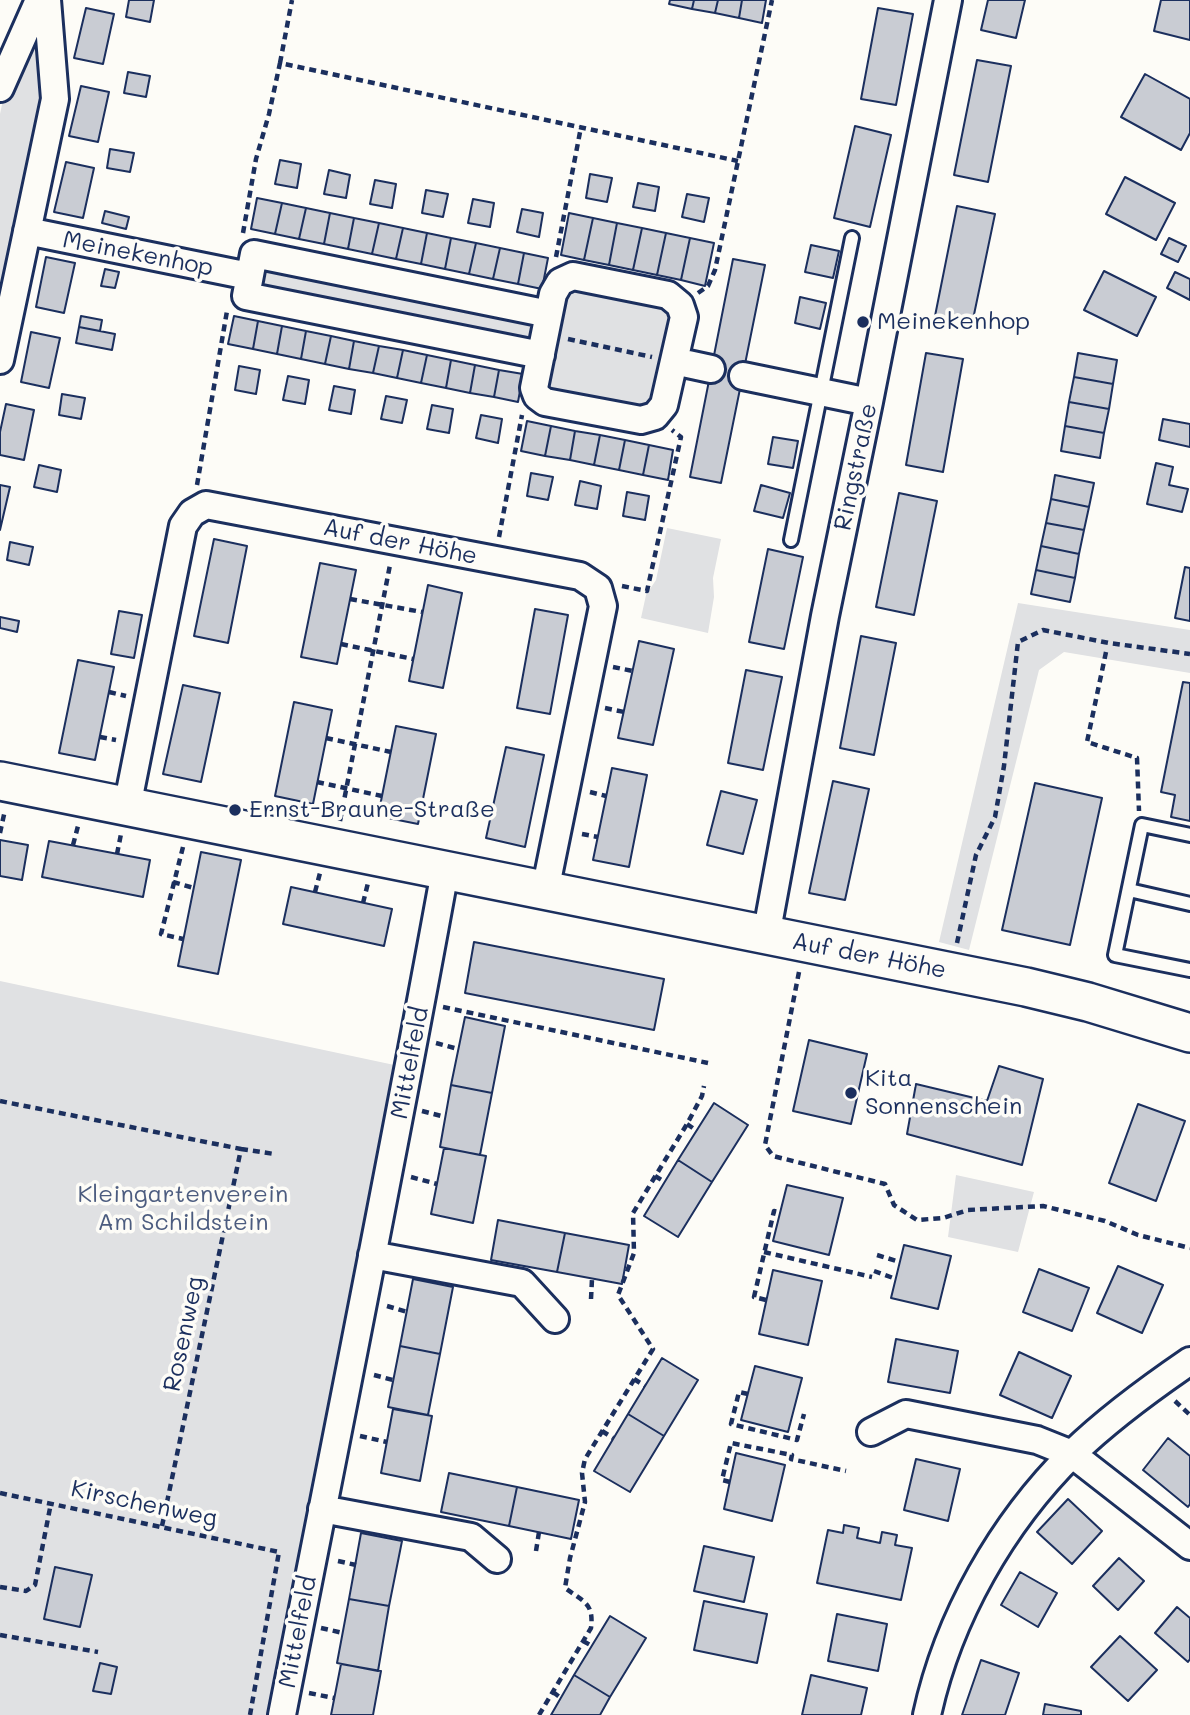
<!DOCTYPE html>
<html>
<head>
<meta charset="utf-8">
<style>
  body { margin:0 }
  canvas { display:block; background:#fdfcf7 }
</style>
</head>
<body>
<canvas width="1190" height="1715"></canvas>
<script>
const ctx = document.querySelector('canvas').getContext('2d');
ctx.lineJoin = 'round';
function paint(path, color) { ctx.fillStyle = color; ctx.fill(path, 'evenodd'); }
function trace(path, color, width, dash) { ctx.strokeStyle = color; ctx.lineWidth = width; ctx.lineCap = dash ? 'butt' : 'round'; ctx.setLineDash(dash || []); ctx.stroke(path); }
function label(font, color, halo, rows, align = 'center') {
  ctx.font = font + ' Mali,sans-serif'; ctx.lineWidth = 7; ctx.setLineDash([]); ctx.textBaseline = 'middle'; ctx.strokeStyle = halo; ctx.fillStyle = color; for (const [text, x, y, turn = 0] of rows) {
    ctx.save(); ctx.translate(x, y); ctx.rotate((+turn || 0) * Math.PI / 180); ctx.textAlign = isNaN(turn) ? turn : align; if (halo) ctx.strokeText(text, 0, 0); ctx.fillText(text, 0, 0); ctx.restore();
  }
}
const green = new Path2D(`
  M40 11 47 97 0 321V114L4 95Z
  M269 264 541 319 535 349 262 293Z
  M591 287 651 299 665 308 672 322 655 396 647 408 551 392 545 380 561 308 573 293Z
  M667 528 721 539 713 578 714 597 708 633 641 618 646 595 656 580Z
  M1018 603 1190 630V673L1064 652 1039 670 969 950 939 942Z
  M0 981 399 1066 266 1715H0Z
  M956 1175 1034 1192 1018 1252 948 1237Z`);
const building = new Path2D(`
  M129 0H154L150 22 126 17Z
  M670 0H694L692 9 669 4Z
  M694 0H718L715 13 692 9Z
  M718 0H742L739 18 715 13Z
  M742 0H766L762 23 739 18Z
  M988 0H1025L1016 38 981 30Z
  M1161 0H1190V40L1154 31Z
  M86 8 114 14 103 64 74 58Z
  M878 8 913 14 896 105 861 99Z
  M977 60 1011 66 988 182 954 175Z
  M128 72 150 76 146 97 124 93Z
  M1145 74 1190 99V133L1181 150 1121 117Z
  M81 86 109 92 98 142 69 136Z
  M855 126 891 135 870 227 834 218Z
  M110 149 134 153 130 172 107 168Z
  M280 160 301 164 297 188 275 184Z
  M66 162 94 168 83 218 54 212Z
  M329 170 350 175 346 198 324 194Z
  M590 174 612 178 607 202 586 198Z
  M1125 177 1175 203 1156 240 1106 214Z
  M375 180 396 184 392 208 370 204Z
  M638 183 659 187 655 211 633 207Z
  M426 190 448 194 443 217 422 213Z
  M687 194 709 198 704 222 682 217Z
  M257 198 282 203 275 234 251 229Z
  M473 199 494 203 490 227 468 223Z
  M282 203 306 208 299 239 275 234Z
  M957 206 995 214 971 329 934 321Z
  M306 208 330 213 324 244 299 239Z
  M522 209 543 213 539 237 517 232Z
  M105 211 129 217 126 229 102 223Z
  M330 213 354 218 348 249 324 244Z
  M569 213 593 218 584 260 561 255Z
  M354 218 379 223 372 254 348 249Z
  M593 218 617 223 609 265 584 260Z
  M379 223 403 228 396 259 372 254Z
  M617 223 642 228 633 270 609 265Z
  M403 228 427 233 421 264 396 259Z
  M642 228 666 233 657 275 633 270Z
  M427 233 451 238 445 269 421 264Z
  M666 233 690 238 681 280 657 275Z
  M451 238 476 243 469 274 445 269Z
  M690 238 714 243 705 286 681 280Z
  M1169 238 1186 246 1178 262 1161 254Z
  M476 243 500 248 493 279 469 274Z
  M811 245 839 251 833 278 805 272Z
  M500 248 524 253 518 284 493 279Z
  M524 253 548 258 542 289 518 284Z
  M46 257 75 263 64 313 36 307Z
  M733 259 765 265 721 483 690 477Z
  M105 269 119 272 115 288 101 286Z
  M1104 271 1156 297 1137 336 1084 310Z
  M1175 272 1190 279V300L1167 288Z
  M800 297 826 303 820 329 795 323Z
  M81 316 102 320 100 331 79 327Z
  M234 316 258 321 253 349 228 344Z
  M258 321 282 326 277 354 253 349Z
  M282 326 306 331 301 359 277 354Z
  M79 327 115 334 112 350 76 343Z
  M306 331 331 336 325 364 301 359Z
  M31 332 60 338 49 388 21 382Z
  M331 336 354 341 349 369 325 364Z
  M354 341 379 346 373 373 349 369Z
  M379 346 403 350 397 378 373 373Z
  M403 350 427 355 421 383 397 378Z
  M926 353 963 359 943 472 906 465Z
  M1078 353 1117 360 1113 384 1074 377Z
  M427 355 451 360 446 388 421 383Z
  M451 360 475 365 470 393 446 388Z
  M475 365 499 370 494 397 470 393Z
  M239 366 260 370 256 394 235 390Z
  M499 370 523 374 518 402 494 397Z
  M288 376 309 380 305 404 283 400Z
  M1074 377 1113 384 1109 409 1069 402Z
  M334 386 355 390 351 414 329 410Z
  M62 394 85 398 81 419 59 415Z
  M386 396 407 400 402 423 381 419Z
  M1069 402 1109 409 1104 433 1065 426Z
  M6 404 34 410 24 460 0 455V432Z
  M432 405 453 409 449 433 427 429Z
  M481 415 502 419 498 443 476 438Z
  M1163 419 1190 424V447L1159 440Z
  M527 421 551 426 545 456 521 451Z
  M551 426 575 431 570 460 545 456Z
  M1065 426 1104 433 1100 458 1061 451Z
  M575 431 600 435 594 465 570 460Z
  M600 435 625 440 619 470 594 465Z
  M773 437 798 441 793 468 768 464Z
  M625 440 649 445 643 475 619 470Z
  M649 445 673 450 668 480 643 475Z
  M1156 463 1173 467 1169 485 1188 489 1182 512 1147 504Z
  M39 465 61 470 57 492 34 487Z
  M531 473 553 477 548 500 527 496Z
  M1055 475 1094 483 1089 507 1051 499Z
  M580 481 601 486 597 509 575 505Z
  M0 485 10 487 0 530Z
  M761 485 790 493 783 518 754 511Z
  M627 492 649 496 645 520 623 516Z
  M899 493 937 501 914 615 876 607Z
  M1051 499 1089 507 1084 530 1046 523Z
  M1046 523 1084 530 1079 554 1041 546Z
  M214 539 247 546 228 643 194 636Z
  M10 542 33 547 29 565 7 560Z
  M1041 546 1079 554 1075 578 1036 570Z
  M768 549 803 557 784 649 749 642Z
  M320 563 356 570 337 664 301 657Z
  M1185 567 1190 568V621L1175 618Z
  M1036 570 1075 578 1070 602 1031 594Z
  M428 585 462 593 443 688 409 681Z
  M535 609 568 615 550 714 517 708Z
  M119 611 142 615 134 658 111 654Z
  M0 617 19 621 17 632 0 628Z
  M861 636 896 643 874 755 840 748Z
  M639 641 674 649 653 745 618 738Z
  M78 660 114 667 95 760 59 753Z
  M746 670 782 677 763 770 728 763Z
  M1183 682 1190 683V821L1171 817 1175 795 1161 792Z
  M183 685 220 693 201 782 163 774Z
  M294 702 332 710 313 804 275 796Z
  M396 726 436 734 418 824 378 816Z
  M506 747 544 755 525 847 486 838Z
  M612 768 647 775 629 867 593 860Z
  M833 781 869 789 845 900 809 893Z
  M1035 783 1102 798 1070 945 1002 930Z
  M721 791 757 800 743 854 707 845Z
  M0 840 28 845 22 880 0 876Z
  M49 841 150 860 143 897 42 877Z
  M201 852 241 860 218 974 178 966Z
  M291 887 392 909 384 946 283 924Z
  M474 942 664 979 654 1030 465 993Z
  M465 1017 505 1026 492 1093 451 1085Z
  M809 1040 867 1054 851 1124 793 1111Z
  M999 1066 1043 1079 1022 1165 907 1134 916 1084 987 1101Z
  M451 1085 492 1093 480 1155 440 1147Z
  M714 1103 748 1125 712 1182 678 1160Z
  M1138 1104 1185 1121 1156 1201 1109 1183Z
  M444 1148 486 1156 473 1223 431 1214Z
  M678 1160 712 1182 678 1237 644 1216Z
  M787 1185 843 1198 829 1255 773 1241Z
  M498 1220 565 1233 557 1272 491 1260Z
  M565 1233 629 1245 622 1284 557 1272Z
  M904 1245 951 1256 938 1309 891 1298Z
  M1118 1266 1163 1285 1142 1333 1097 1313Z
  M1039 1269 1089 1288 1072 1331 1023 1312Z
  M773 1270 822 1281 808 1345 759 1334Z
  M413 1279 453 1287 440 1354 400 1346Z
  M896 1339 958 1351 950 1393 888 1382Z
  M400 1346 440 1354 428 1415 388 1407Z
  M1019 1352 1071 1376 1052 1418 1000 1395Z
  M662 1358 698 1380 664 1436 628 1414Z
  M755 1366 802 1378 788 1432 741 1420Z
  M393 1409 432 1416 420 1481 381 1473Z
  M628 1414 664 1436 630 1492 594 1471Z
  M1168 1438 1190 1456V1504L1188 1507 1143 1470Z
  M736 1453 785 1465 772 1521 724 1509Z
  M916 1459 960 1469 948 1521 904 1510Z
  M449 1473 517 1487 509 1526 441 1512Z
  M517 1487 579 1500 571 1539 509 1526Z
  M1068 1499 1102 1531 1072 1564 1037 1532Z
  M844 1525 859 1528 857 1538 880 1543 882 1532 897 1535 895 1545 912 1548 901 1600 817 1583 828 1530 843 1533Z
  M361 1533 402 1541 389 1606 349 1599Z
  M704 1546 754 1557 744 1602 694 1591Z
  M1119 1558 1144 1581 1118 1610 1093 1586Z
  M55 1567 92 1575 80 1627 44 1619Z
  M1020 1572 1057 1593 1038 1627 1001 1605Z
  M349 1599 389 1606 378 1671 337 1663Z
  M704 1601 767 1614 757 1663 694 1650Z
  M1177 1607 1190 1618V1659L1188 1662 1155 1633Z
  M837 1614 887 1624 878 1671 828 1661Z
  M610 1616 646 1638 610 1697 574 1675Z
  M1120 1636 1157 1670 1128 1701 1091 1667Z
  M981 1660 1019 1673 1005 1715H962Z
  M100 1663 117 1667 111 1694 93 1691Z
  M341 1664 381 1671 373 1715H331Z
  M574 1675 610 1697 600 1715H551Z
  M811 1675 867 1688 861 1715H802Z
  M1045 1704 1081 1711V1715H1043Z`);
const path = new Path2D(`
  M280 63 292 0
  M243 233 256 159 269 114 280 63 738 161
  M556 257 581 127
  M698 293 708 286 715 270 772 0
  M568 339 652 357
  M197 485 227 311
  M499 537 522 415
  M622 586 647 591 681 437 672 430
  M350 599 422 612
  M341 644 413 659
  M1106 652 1087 742 1137 758 1139 811
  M613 667 633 671
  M109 692 126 696
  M605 708 624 712
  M100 737 116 740
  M326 738 391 752
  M317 782 382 796
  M590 792 606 796
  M340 821 390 565
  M0 833 5 810
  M582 834 598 837
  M73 845 78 826
  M183 847 161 934 183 939
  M117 854 121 834
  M173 882 194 888
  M315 892 320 873
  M363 903 368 883
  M957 943 976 855 995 817 1004 766 1018 642 1043 630 1109 643 1190 654
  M799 972 765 1145 773 1156 885 1184 894 1205 917 1220 943 1218 968 1210 1043 1206 1105 1221 1138 1235 1190 1248
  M443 1007 708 1063
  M436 1043 458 1049
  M0 1101 241 1149 162 1526
  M422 1111 445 1117
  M687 1124 697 1131
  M241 1149 274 1154
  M655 1176 665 1182
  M411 1177 437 1184
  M764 1252 872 1277
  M877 1255 900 1262
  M874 1271 896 1279
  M591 1299 592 1279
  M766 1300 754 1297 774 1211 780 1212
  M387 1306 407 1312
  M374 1375 393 1380
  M634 1379 645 1386
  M748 1394 739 1392 731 1424 797 1440 804 1414
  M1175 1401 1190 1415
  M602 1431 613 1438
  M360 1436 387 1442
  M730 1482 722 1480 731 1443 792 1455 791 1459 846 1471
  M0 1493 279 1552 250 1715
  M536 1551 539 1532
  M338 1561 356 1565
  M0 1587 26 1591 35 1585 51 1503
  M321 1628 343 1633
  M0 1635 98 1652
  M583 1641 592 1646
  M553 1692 561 1698
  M309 1693 334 1698
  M539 1715 591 1628C594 1603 584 1602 565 1588L570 1558 585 1502 582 1473 585 1459 653 1349 618 1295 634 1253 633 1213 687 1124 702 1096 704 1086`);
const lane = new Path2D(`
  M791 540 852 238
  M1190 835 1142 825 1115 955 1190 970
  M1129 890 1190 904`);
const street = new Path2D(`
  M0 88 39 0
  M27 231 249 276
  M573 276 668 295 680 305 684 317 664 405 655 416 641 420 545 402 537 396 534 388 553 294 560 282Z
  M541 355 246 296 254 254 549 314
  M0 360 55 99 47 0
  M674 361 711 369
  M743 376 869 402
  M127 807 183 526 192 513 206 505 580 576 598 588 603 606 545 891
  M766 936 825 616 869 402 948 0
  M372 1255 522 1283 555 1319
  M871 1432 906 1414 1037 1440 1072 1454 1190 1546
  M322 1509 471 1537 497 1559
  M282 1715C337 1434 394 1153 445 871
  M927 1715C948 1618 1002 1523 1073 1453 1109 1418 1149 1389 1190 1361`);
const secondary = new Path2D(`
  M0 781 1026 987 1088 1002 1190 1033`);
const markers = [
  [863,322,7,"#1b2f5e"],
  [235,810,7,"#1b2f5e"],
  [851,1093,7,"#1b2f5e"]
];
const streetNames = [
  ["Meinekenhop",138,254,11],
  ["Ringstraße",856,467,-78],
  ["Auf der Höhe",400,542,11],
  ["Auf der Höhe",869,956,11],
  ["Mittelfeld",410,1063,-79],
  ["Rosenweg",184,1334,-78],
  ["Kirschenweg",144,1504,12],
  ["Mittelfeld",298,1632,-79]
];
const poiNames = [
  ["Meinekenhop",877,322],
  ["Ernst-Braune-Straße",249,810],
  ["Kita",865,1079],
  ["Sonnenschein",865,1107]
];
const parkNames = [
  ["Kleingartenverein",183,1195],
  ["Am Schildstein",183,1223]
];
paint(green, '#e0e1e3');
paint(building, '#c9ccd3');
trace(building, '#1b2f5e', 2);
trace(lane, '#1b2f5e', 18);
trace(street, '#1b2f5e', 32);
trace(secondary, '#1b2f5e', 42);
trace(path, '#1b2f5e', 4.5, [7, 5]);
trace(lane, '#fdfcf7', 12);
trace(street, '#fdfcf7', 26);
trace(secondary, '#fdfcf7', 37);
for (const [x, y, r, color] of markers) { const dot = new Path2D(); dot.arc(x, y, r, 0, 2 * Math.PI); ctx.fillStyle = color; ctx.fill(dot); trace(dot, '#fdfcf7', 2.5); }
label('24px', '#1b2f5e', '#fdfcf7', streetNames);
label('24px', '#1b2f5e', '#fdfcf7', poiNames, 'left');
label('24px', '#4c5c7f', '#fdfcf7', parkNames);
</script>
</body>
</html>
